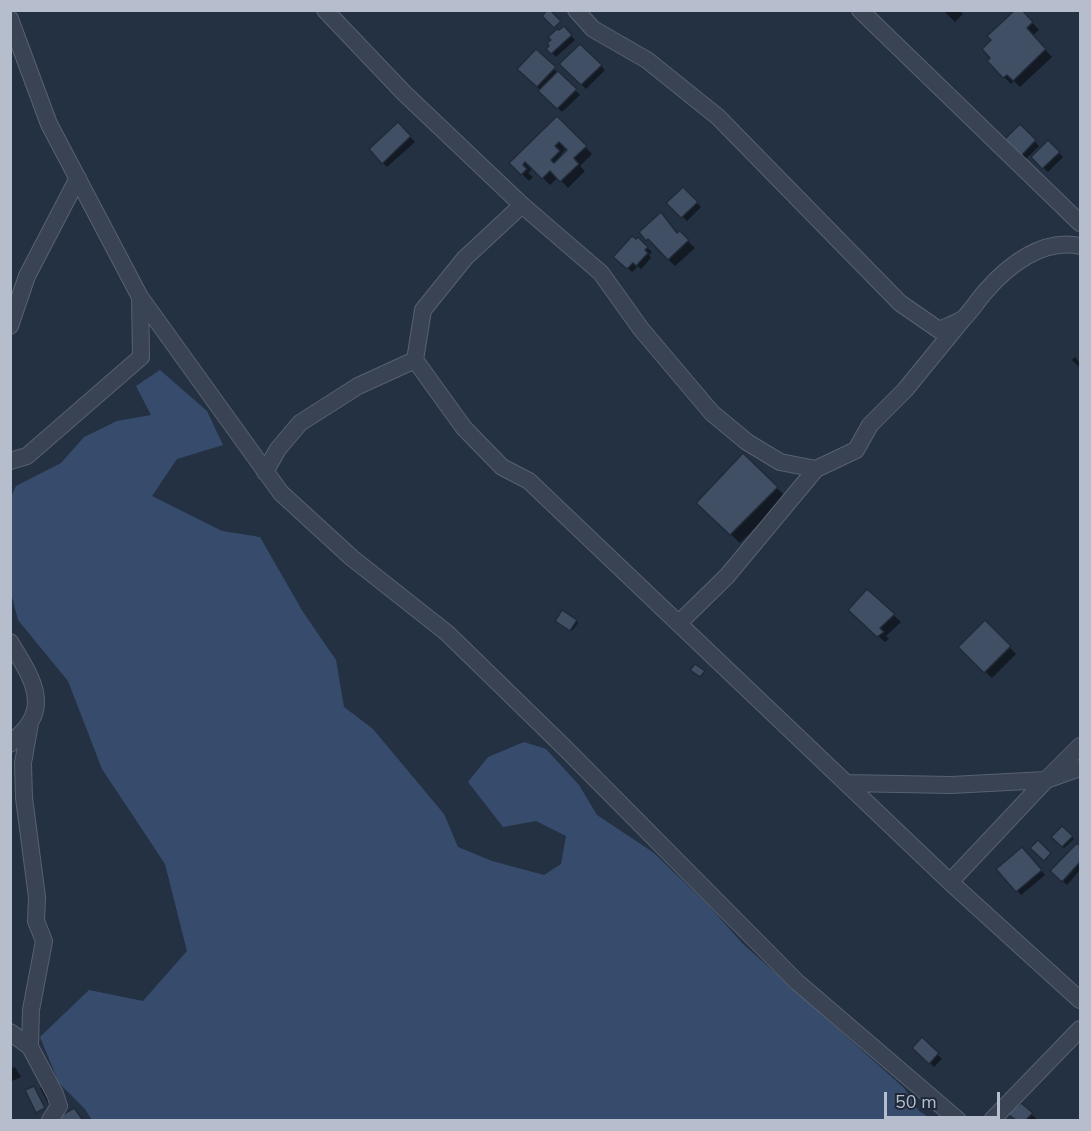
<!DOCTYPE html>
<html>
<head>
<meta charset="utf-8">
<style>
  body { margin:0 }
  #map { position:relative; width:1091px; height:1131px; overflow:hidden; background:#243143; font-family:"Nunito Sans",sans-serif }
  canvas { display:block }
  .frame { position:absolute; inset:0; border:12px solid #b6becd; pointer-events:none }
  .scale { position:absolute; left:884px; top:1092px; width:116px; height:27px; box-sizing:border-box; border:3px solid #b6becd; border-top:0; padding-left:8px; font-size:18px; line-height:21px; white-space:nowrap; color:#b6becd; -webkit-text-stroke:4px #1e2838; paint-order:stroke }
</style>
</head>
<body>
<div id="map">
<canvas width="1091" height="1131"></canvas>
<div class="frame"></div>
<div class="scale">50 m</div>
</div>
<script>
const ctx = document.querySelector('canvas').getContext('2d');
ctx.lineJoin = 'round';
function paint(path, color) { ctx.fillStyle = color; ctx.fill(path, 'evenodd'); }
function trace(path, color, width, dash) { ctx.strokeStyle = color; ctx.lineWidth = width; ctx.lineCap = dash ? 'butt' : 'round'; ctx.setLineDash(dash || []); ctx.stroke(path); }
const water = new Path2D(`
  M160 370 207 411 223 445 177 459 152 496 222 531 260 537 303 612 336 660 344 707 373 729 444 814 458 847 492 861 544 875 561 864 566 836 536 821 503 827 468 782 488 757 524 742 546 749 579 785 597 815 654 853 708 905 743 944 904 1088 919 1111 933 1120H92L85 1109 59 1083 40 1037 89 990 143 1001 187 951 165 864 102 769 68 681 18 620 11 593 10 499 16 486 61 463 84 437 117 421 151 415 136 386Z`);
const shadow = new Path2D(`
  M943 10H959L963 14 955 22Z
  M1021 10 1039 30 1032 36 1052 57 1020 87 1014 81 1011 84 989 61Z
  M564 28 575 40 556 57 548 49Z
  M580 46 605 70 586 89 561 64Z
  M536 51 580 95 562 112 519 69Z
  M557 118 592 154 580 166 585 171 568 188 558 177 550 185 533 168 528 173 533 177 529 181 511 163ZM568 147 570 149 563 156 561 154Z
  M398 124 415 142 387 167 371 149Z
  M1020 127 1039 146 1026 159 1006 140Z
  M1048 142 1063 157 1048 172 1033 157Z
  M683 189 701 207 687 221 668 203Z
  M641 233 678 235 680 233 695 248 675 266Z
  M638 239 652 252 649 255 651 258 641 269 638 266 632 272 615 257Z
  M1075 357 1080 363 1079 367 1072 360Z
  M743 455 786 497 740 543 707 512Z
  M867 591 901 622 886 636 889 639 885 642 857 617Z
  M576 621 578 623 572 631 559 622Z
  M985 622 1016 654 992 678 960 647Z
  M1062 828 1074 839 1064 848 1053 837Z
  M1077 845 1080 848V870L1067 885 1052 871Z
  M1026 854 1045 875 1021 895 998 869Z
  M922 1039 942 1059 934 1067 914 1048Z
  M15 1067 21 1077 10 1082V1069Z
  M44 1086 55 1105 50 1107 40 1088Z
  M1021 1105 1032 1115 1038 1120H1016L1009 1114Z`);
const building = new Path2D(`
  M547 10H550L561 21 554 28 542 16Z
  M1015 10H1022L1033 22 1027 28 1046 49 1013 81 1007 75 1003 78 987 61 990 58 982 49 991 40 987 36Z
  M564 26 572 35 551 54 546 49 549 46 547 43 551 40 548 37 557 29 559 30Z
  M580 44 602 65 581 85 559 64Z
  M536 49 556 67 537 87 517 69Z
  M558 71 577 89 557 109 538 91Z
  M557 116 587 146 574 158 579 164 560 182 550 171 542 179 525 162 523 165 527 169 521 175 509 163ZM559 142 567 150 554 163 551 160 560 151 555 146Z
  M398 122 411 136 382 164 369 149Z
  M1020 124 1036 140 1021 156 1004 140Z
  M1048 140 1060 152 1042 169 1031 157Z
  M683 187 698 202 681 218 666 203Z
  M661 212 677 233 680 231 689 240 668 260 648 239 646 241 639 232Z
  M632 236 636 239 638 237 648 247 645 250 648 253 636 266 633 263 627 269 613 257Z
  M743 453 778 487 730 535 696 503Z
  M867 589 895 614 880 628 884 632 877 637 848 610Z
  M562 610 577 620 570 631 555 621Z
  M985 620 1011 646 984 673 958 647Z
  M695 664 705 671 700 677 690 670Z
  M1062 826 1073 836 1062 847 1051 837Z
  M1038 840 1051 853 1044 861 1030 848Z
  M1077 843 1080 846V862L1062 882 1050 871Z
  M1022 847 1042 870 1016 892 996 869Z
  M922 1037 939 1053 929 1064 912 1048Z
  M34 1086 45 1108 36 1113 25 1090Z
  M1021 1103 1033 1113 1026 1120H1016L1007 1114Z
  M74 1108 83 1120H56L55 1119Z`);
const minor = new Path2D(`
  M325 10 404 93 522 205 601 273 641 329 712 413 747 442 780 462 816 469 856 450 870 425 905 390 963 319
  M576 10 593 29 647 60 718 117 900 303 939 330C947 326 958 323 964 318 972 310 978 300 985 292 1008 265 1043 238 1080 246
  M860 10 1080 223
  M10 19 49 124 140 297 281 493 352 558 447 633 564 747 797 982 958 1120
  M522 205 465 258 423 310 415 360 464 428 502 467 529 481 950 882 1080 1000
  M10 326 27 276 78 178
  M10 461 27 456 141 357 140 297
  M265 472 278 449 300 423 358 386 415 360
  M679 623 727 576 816 469
  M10 642C24 665 47 696 30 722 26 730 17 737 10 744
  M30 723 23 763 24 798 37 897 36 921 44 941 31 1010 30 1047 55 1094 59 1106 50 1120
  M846 783 951 785 1046 780 1080 746
  M950 882 1046 780 1080 768
  M10 1032 30 1047
  M992 1120 1080 1029`);
paint(water, '#374c6c');
paint(shadow, '#0007');
paint(building, '#404f63');
trace(building, '#202a3a', 1.5);
trace(minor, '#576170', 18);
trace(minor, '#394353', 16);
</script>
</body>
</html>
